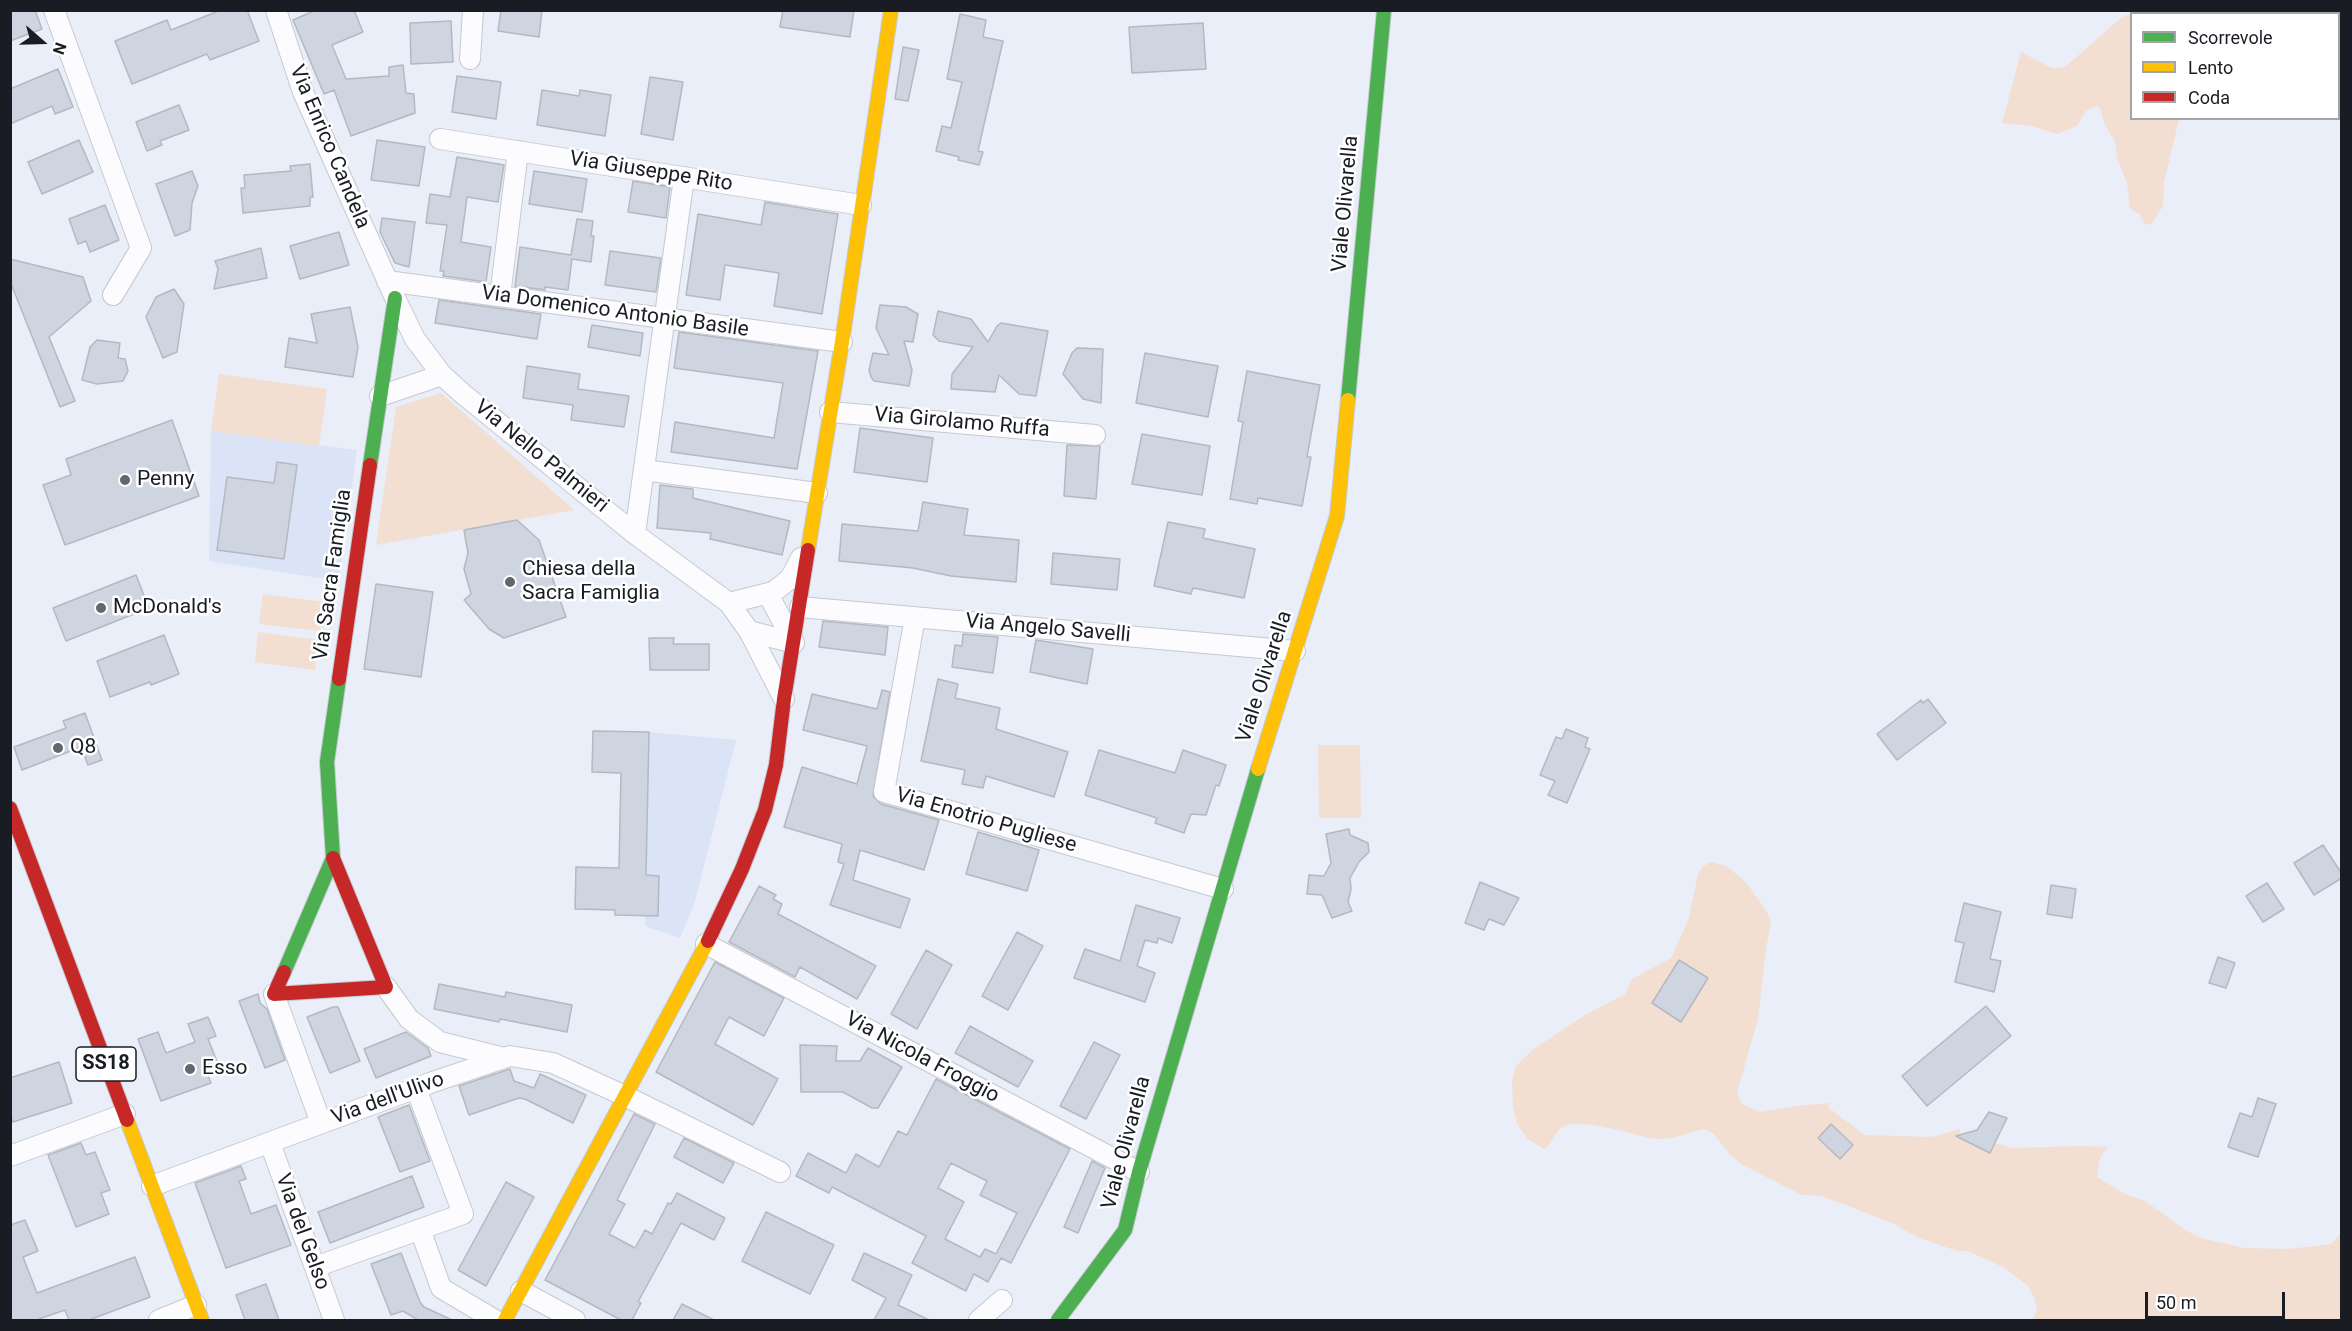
<!DOCTYPE html>
<html>
<head>
<meta charset="utf-8">
<style>
  body { margin:0 }
  #map { position:relative; width:2352px; height:1331px; overflow:hidden; background:#e9eef9; font-family:Roboto,sans-serif }
  canvas { display:block }
  .frame { position:absolute; inset:0; border:12px solid #191c22; pointer-events:none }
  .legend { position:absolute; left:2130px; top:12px; width:210px; height:108px; box-sizing:border-box; background:#fff; border:2px solid #a3a4a7; margin:0; padding:8px 10px; list-style:none; font-size:18px; color:#191c22 }
  .legend li { display:flex; align-items:center; gap:12px; height:30px }
  .legend b { width:30px; border:2px solid #a3a4a7 }
  .north { position:absolute; left:12px; top:12px; width:60px; height:60px; -webkit-text-stroke:4px #fff; paint-order:stroke; rotate:110deg; font-size:16px; font-weight:700; line-height:24px; text-align:center; color:#191c22 }
  .north::after { content:''; display:block; margin:auto; width:21px; height:27px; background:#191c22; clip-path:polygon(50% 0,100% 100%,50% 72%,0 100%) }
  .scale { position:absolute; left:2145px; top:1292px; width:140px; height:27px; box-sizing:border-box; border:3px solid #191c22; border-top:0; padding-left:8px; font-size:18px; line-height:21px; white-space:nowrap; color:#191c22; -webkit-text-stroke:4px #fff; paint-order:stroke }
</style>
</head>
<body>
<div id="map">
<canvas width="2352" height="1331"></canvas>
<div class="frame"></div>
<ul class="legend">
<li><b style="height:8px;background:#4caf50"></b>Scorrevole</li>
<li><b style="height:8px;background:#ffc107"></b>Lento</li>
<li><b style="height:8px;background:#c62828"></b>Coda</li>
</ul>
<div class="north">N</div>
<div class="scale">50 m</div>
</div>
<script>
const ctx = document.querySelector('canvas').getContext('2d');
ctx.lineJoin = 'round';
function paint(path, color) { ctx.fillStyle = color; ctx.fill(path, 'evenodd'); }
function trace(path, color, width, dash) { ctx.strokeStyle = color; ctx.lineWidth = width; ctx.lineCap = dash ? 'butt' : 'round'; ctx.setLineDash(dash || []); ctx.stroke(path); }
function label(font, color, halo, rows, align = 'center') {
  ctx.font = font + ' Roboto,sans-serif'; ctx.lineWidth = 5; ctx.setLineDash([]); ctx.textBaseline = 'middle'; ctx.strokeStyle = halo; ctx.fillStyle = color; for (const [text, x, y, turn = 0] of rows) {
    ctx.save(); ctx.translate(x, y); ctx.rotate((+turn || 0) * Math.PI / 180); ctx.textAlign = isNaN(turn) ? turn : align; if (halo) ctx.strokeText(text, 0, 0); ctx.fillText(text, 0, 0); ctx.restore();
  }
}
const built = new Path2D(`
  M211 431 357 450 339 581 209 561Z
  M649 732 736 740 694 905 680 938 645 926V916H658V876L646 875Z`);
const green = new Path2D(`
  M2141 11 2169 13 2132 14V118L2179 119 2164 183 2163 206 2152 223 2145 225 2140 215 2130 208 2127 183 2117 158 2115 142 2105 125 2100 108 2097 106 2086 111 2077 126 2057 134 2031 126 2002 123 2021 52 2052 68 2065 67 2121 18C2127 14 2134 13 2141 11Z
  M2205 11V10L2332 11 2327 14 2198 13Z
  M219 374 327 389 319 446 211 431Z
  M441 393 574 510 376 545 396 407Z
  M263 594 324 602 320 631 259 624Z
  M258 632 319 640 315 670 255 662Z
  M1318 745H1360L1361 818H1319Z
  M1711 862 1726 866 1745 881 1766 910 1771 921 1766 949 1758 1019 1737 1093 1742 1104 1760 1112 1797 1106 1829 1103V1108L1865 1135 1932 1137 1960 1129V1133L1991 1146 1995 1143 2011 1148 2081 1146 2109 1147C2098 1155 2099 1165 2097 1177L2127 1195 2145 1201 2187 1231 2201 1238 2244 1248 2289 1249 2331 1244 2341 1233V1320H2032L2037 1311 2035 1299 2028 1286 2005 1268 1968 1251H1957L1919 1238 1892 1223 1822 1196 1802 1195 1743 1165 1730 1155 1714 1134 1704 1129C1686 1133 1669 1142 1650 1138 1631 1134 1581 1118 1564 1126 1556 1129 1554 1142 1544 1149L1528 1139 1517 1124 1513 1107 1512 1081 1515 1067 1532 1050 1585 1015 1625 994 1632 979 1671 958 1689 918 1698 874 1702 867Z`);
const building = new Path2D(`
  M10 10H35L42 29 10 41Z
  M221 10H247L259 41 210 60 207 54 132 84 115 41 167 20 171 30Z
  M316 10H354L363 32 332 45 346 79 389 76V67L403 65 406 93 414 94 415 113 351 136 334 90 324 94 293 20Z
  M501 10H542L539 37 498 31Z
  M783 10H854L850 37 780 27Z
  M960 14 986 20 983 37 1003 41 978 151 983 152 979 165 958 160 959 157 936 151 942 126 951 128 962 82 947 79Z
  M451 21 453 62 411 64 410 23Z
  M1203 23 1206 69 1132 73 1129 27Z
  M903 47 919 50 908 101 895 99Z
  M58 69 73 107 55 114 52 106 10 124V89Z
  M457 76 501 82 496 119 452 112Z
  M650 77 683 82 673 140 641 134Z
  M542 90 579 96 580 90 611 95 605 136 537 125Z
  M179 105 189 130 160 141 162 145 147 151 136 122Z
  M79 140 93 172 42 194 28 162Z
  M377 140 425 147 419 186 371 180Z
  M457 157 504 165 498 202 467 197 461 242 491 247 486 282 443 276 444 271H440L447 225 426 223 430 194 450 197Z
  M310 164 313 197H310V206L243 213 241 188H245L244 175 291 171 290 166Z
  M192 171 198 186 192 203 190 230 175 236 156 184Z
  M534 171 587 179 582 212 529 204Z
  M633 181 670 187 666 218 628 212Z
  M765 202 838 214 822 314 774 306 779 273 725 265 720 300 686 295 698 214 761 225Z
  M105 205 119 240 90 252 86 241 78 244 69 219Z
  M382 218 415 222 409 267 395 263 380 232Z
  M577 219 593 221 591 236H594L591 262 572 259 568 290 545 287V290L515 286 520 247 571 255Z
  M339 232 349 265 300 279 290 246Z
  M261 248 267 278 214 289 218 269 215 261Z
  M610 251 661 258 656 292 605 285Z
  M10 259 83 277 91 301 49 337 75 401 60 407 10 281Z
  M174 289 184 304 177 352 163 358 146 317 156 297Z
  M439 300 541 314 537 339 435 323Z
  M880 305 906 307 918 314 913 342 904 341 912 370 909 386 874 381 871 377 869 370 873 353 889 355 876 328Z
  M350 307 358 347 353 377 285 367 289 338 317 343 311 314Z
  M938 311 971 319 988 342 997 326 1001 323 1048 331 1036 396 1019 394 999 375 995 392 951 389 952 374 973 347 939 341 933 335Z
  M592 325 643 333 640 356 588 347Z
  M679 332 818 351 797 469 671 452 675 422 774 438 783 383 674 368Z
  M97 340 120 343 118 358 125 359 128 371 123 381 97 384 82 380 90 347Z
  M1077 348 1103 349 1101 403 1083 399 1063 374 1072 353Z
  M1145 353 1218 366 1208 417 1136 403Z
  M527 366 580 374 578 389 629 396 624 427 571 420 573 405 523 398Z
  M1247 371 1320 385 1307 457H1311L1302 506 1258 498 1257 504 1230 499 1243 422 1238 421Z
  M172 420 199 496 65 545 43 485 71 475 66 459Z
  M860 428 933 438 927 482 854 472Z
  M1142 434 1210 446 1202 495 1132 484Z
  M1067 445 1100 446 1096 499 1064 496Z
  M277 462 297 465 284 559 217 550 227 477 274 483Z
  M660 485 693 489V498L790 521 782 555 710 539 711 533 657 528Z
  M923 502 968 509 964 535 1019 540 1016 582 951 576 913 568 839 561 842 524 918 531Z
  M517 520 539 540 566 617 504 638 489 629 464 600 471 594 464 569 468 553 464 530Z
  M1168 522 1205 529 1203 538 1255 549 1244 598 1193 588 1191 594 1154 586Z
  M1053 553 1120 559 1117 590 1051 584Z
  M136 575 149 608 66 641 53 608Z
  M376 584 433 592 421 677 364 669Z
  M823 621 888 627 885 655 819 647Z
  M963 634 998 637 993 673 952 667 955 645 962 646Z
  M164 635 179 674 151 685 150 682 110 697 97 661Z
  M649 638H674L673 644H709V670H650Z
  M1036 640 1093 649 1087 684 1030 672Z
  M938 679 958 684 955 698 1000 708 996 729 1068 752 1054 797 986 776 983 788 962 784 965 770 921 761Z
  M882 690 890 692 873 796 881 804 939 820 924 870 860 850 853 880 910 899 900 928 830 905 844 864 838 862 842 844 784 827 802 767 857 784 867 746 803 730 812 694 877 709Z
  M1928 699 1946 723 1897 760 1877 734 1921 700 1923 703Z
  M85 713 102 760 88 765 81 747 22 770 14 747 66 728 63 721Z
  M1566 729 1588 738 1585 747 1590 749 1567 803 1548 795 1555 781 1540 775 1556 737 1562 739Z
  M593 731 649 732 646 875 659 876 658 916 615 915V910L575 909 576 867 619 868 621 773 592 772Z
  M1099 750 1175 773 1183 750 1226 765 1219 786 1216 785 1206 815 1191 814 1184 833 1155 823 1157 818 1085 795Z
  M1349 829 1350 835 1368 843 1369 852 1359 862 1350 878 1351 889 1348 902 1352 911 1332 918 1322 895 1307 894 1309 875 1324 876 1331 863 1326 834Z
  M978 832 1039 850 1027 891 966 874Z
  M2323 845 2342 874V878L2314 895 2294 863Z
  M1480 882 1519 898 1504 925 1489 919 1484 930 1465 923Z
  M2267 883 2284 909 2263 922 2246 896Z
  M2051 885 2076 889 2072 918 2047 914Z
  M759 886 776 895 773 899 782 904 778 914 876 966 857 999 800 967 795 977 729 942Z
  M1964 903 2001 912 1990 959 2001 961 1994 992 1955 982 1964 943 1955 941Z
  M1136 905 1180 918 1172 943 1158 938 1157 943 1145 940 1137 966 1155 973 1145 1002 1074 978 1085 949 1120 961Z
  M1017 932 1043 946 1008 1010 982 996Z
  M926 950 952 965 917 1029 891 1014Z
  M2218 957 2235 963 2226 988 2209 983Z
  M1679 960 1708 978 1681 1022 1652 1003Z
  M715 962 784 998 764 1036 729 1017 715 1044 778 1079 753 1125 656 1072Z
  M439 984 505 997 506 992 572 1005 567 1032 500 1019 499 1022 434 1009Z
  M258 994 260 1003 267 1009 285 1060 265 1068 239 1001Z
  M1986 1006 2011 1036 1927 1106 1902 1076Z
  M333 1007H338L360 1061 330 1073 307 1017Z
  M208 1017 216 1036 208 1039 220 1069 207 1073 211 1083 161 1101 138 1039 158 1032 166 1053 195 1042 188 1024Z
  M970 1026 1033 1061 1018 1087 955 1053Z
  M406 1032 428 1048 431 1056 376 1078 364 1049Z
  M1094 1042 1120 1055 1086 1119 1060 1106Z
  M800 1045 837 1046 836 1061H860L868 1048 902 1067 878 1108H872L843 1092H801Z
  M59 1062 72 1103 13 1122 10 1114V1078Z
  M510 1069 514 1081 534 1088 540 1074 586 1095 573 1123 525 1099 519 1098 469 1115 459 1086Z
  M936 1079 1070 1149 1011 1263 1001 1258 988 1282 974 1274 966 1291 912 1263 926 1236 832 1187 829 1193 796 1176 808 1153 846 1173 856 1154 879 1167 898 1131 907 1135ZM951 1163 987 1181 980 1195 1017 1213 996 1254 985 1249 980 1257 945 1239 964 1202 938 1188Z
  M2258 1098 2276 1104 2258 1157 2228 1147 2240 1113 2252 1117Z
  M409 1105 430 1161 400 1172 378 1117Z
  M1989 1112 2007 1118 1990 1153 1956 1136 1977 1130Z
  M634 1114 655 1124 617 1200 625 1204 609 1234 635 1248 645 1230 652 1234 668 1203 671 1204 677 1193 725 1218 714 1240 681 1223 638 1302 641 1303 632 1320H621L545 1280Z
  M1831 1124 1853 1145 1840 1159 1818 1138Z
  M684 1138 734 1163 723 1183 674 1157Z
  M81 1143 86 1155 95 1152 110 1190 101 1193 109 1214 76 1227 48 1155Z
  M1092 1161 1105 1168 1078 1233 1064 1227Z
  M241 1166 246 1179 239 1181 251 1214 276 1205 291 1245 226 1268 195 1183Z
  M412 1176 424 1207 330 1243 318 1212Z
  M506 1182 534 1197 486 1286 458 1270Z
  M766 1212 834 1245 810 1294 742 1261Z
  M25 1220 38 1251 23 1257 37 1293 135 1257 150 1297 89 1320H69L65 1310 36 1320H10V1225Z
  M401 1253 420 1302 424 1307 452 1320H418L403 1311 391 1315 371 1264Z
  M864 1253 912 1275 898 1305 929 1320H874L886 1298 852 1280Z
  M266 1284 279 1320H245L236 1295Z
  M682 1304 714 1320H673Z`);
const street = new Path2D(`
  M54 10 141 248 113 295
  M276 10 303 92 395 298 415 339 442 375 463 394 635 534 729 603 749 631 784 699
  M470 59 473 10
  M440 139 861 205
  M387 281 842 342
  M500 296 518 151
  M380 396 442 375
  M830 412 1095 435
  M644 470 817 493
  M635 534 684 177
  M729 603 773 592 790 579 801 558
  M800 607 1295 651
  M915 617 884 792 1223 889
  M749 631 794 643 768 594
  M706 944 1139 1172
  M386 987 409 1019 440 1042 504 1058
  M274 994 321 1123
  M270 1143 334 1320
  M10 1156 125 1114
  M152 1186 430 1083 510 1056 553 1063 625 1096 780 1172
  M420 1229 441 1288 495 1320
  M315 1267 463 1214 416 1088
  M521 1291 575 1320
  M159 1320 196 1305
  M979 1320 1002 1300`);
const fast = new Path2D(`
  M1348 400 1384 10
  M370 465 395 298
  M284 972 333 858 327 762 339 679
  M1058 1320 1125 1230 1139 1172 1258 769`);
const slow = new Path2D(`
  M808 550 842 342 891 10
  M1258 769 1337 516 1348 400
  M127 1120 202 1320
  M505 1320 708 941`);
const jam = new Path2D(`
  M339 679 370 465
  M10 808 127 1120
  M708 941 742 869 765 810 776 765 784 699 808 550
  M284 972 274 994 386 987 333 858`);
const markers = [
  [125,480,6,"#62666d"],
  [510,582,6,"#62666d"],
  [101,608,6,"#62666d"],
  [58,748,6,"#62666d"],
  [190,1069,6,"#62666d"]
];
const shields = [
  [106,1064,60]
];
const shieldNames = [
  ["SS18",106,1064]
];
const streetNames = [
  ["Via Enrico Candela",329,147,67],
  ["Via Giuseppe Rito",651,172,9],
  ["Viale Olivarella",1346,204,-85],
  ["Via Domenico Antonio Basile",615,312,8],
  ["Via Girolamo Ruffa",962,423,5],
  ["Via Nello Palmieri",541,457,39],
  ["Via Sacra Famiglia",333,575,-82],
  ["Via Angelo Savelli",1048,629,5],
  ["Viale Olivarella",1265,677,-72],
  ["Via Enotrio Pugliese",986,821,16],
  ["Via Nicola Froggio",922,1058,28],
  ["Via dell'Ulivo",388,1099,-20],
  ["Viale Olivarella",1127,1143,-75],
  ["Via del Gelso",302,1232,70]
];
const poiNames = [
  ["Penny",137,480],
  ["Chiesa della",522,570],
  ["Sacra Famiglia",522,594],
  ["McDonald's",113,608],
  ["Q8",70,748],
  ["Esso",202,1069]
];
paint(built, '#dbe3f6');
paint(green, '#f3dfd1');
paint(building, '#ced4e0');
trace(building, '#b4b8c0', 1.5);
trace(street, '#c5c9d1', 22);
trace(fast, '#c5c9d1', 16);
trace(slow, '#c5c9d1', 16);
trace(jam, '#c5c9d1', 16);
trace(street, '#fcfcfe', 20);
trace(fast, '#4caf50', 14);
trace(slow, '#ffc107', 14);
trace(jam, '#c62828', 14);
for (const [x, y, r, color] of markers) { const dot = new Path2D(); dot.arc(x, y, r, 0, 2 * Math.PI); ctx.fillStyle = color; ctx.fill(dot); trace(dot, '#fff', 2); }
for (const [x, y, w] of shields) { const box = new Path2D(); box.roundRect(x - w / 2, y - 17, w, 34, 4.5); ctx.fillStyle = '#fff'; ctx.fill(box); trace(box, '#191c22', 1.5); }
label('bold 20px', '#191c22', null, shieldNames);
label('21px', '#191c22', '#fff', streetNames);
label('21px', '#191c22', '#fff', poiNames, 'left');
</script>
</body>
</html>
